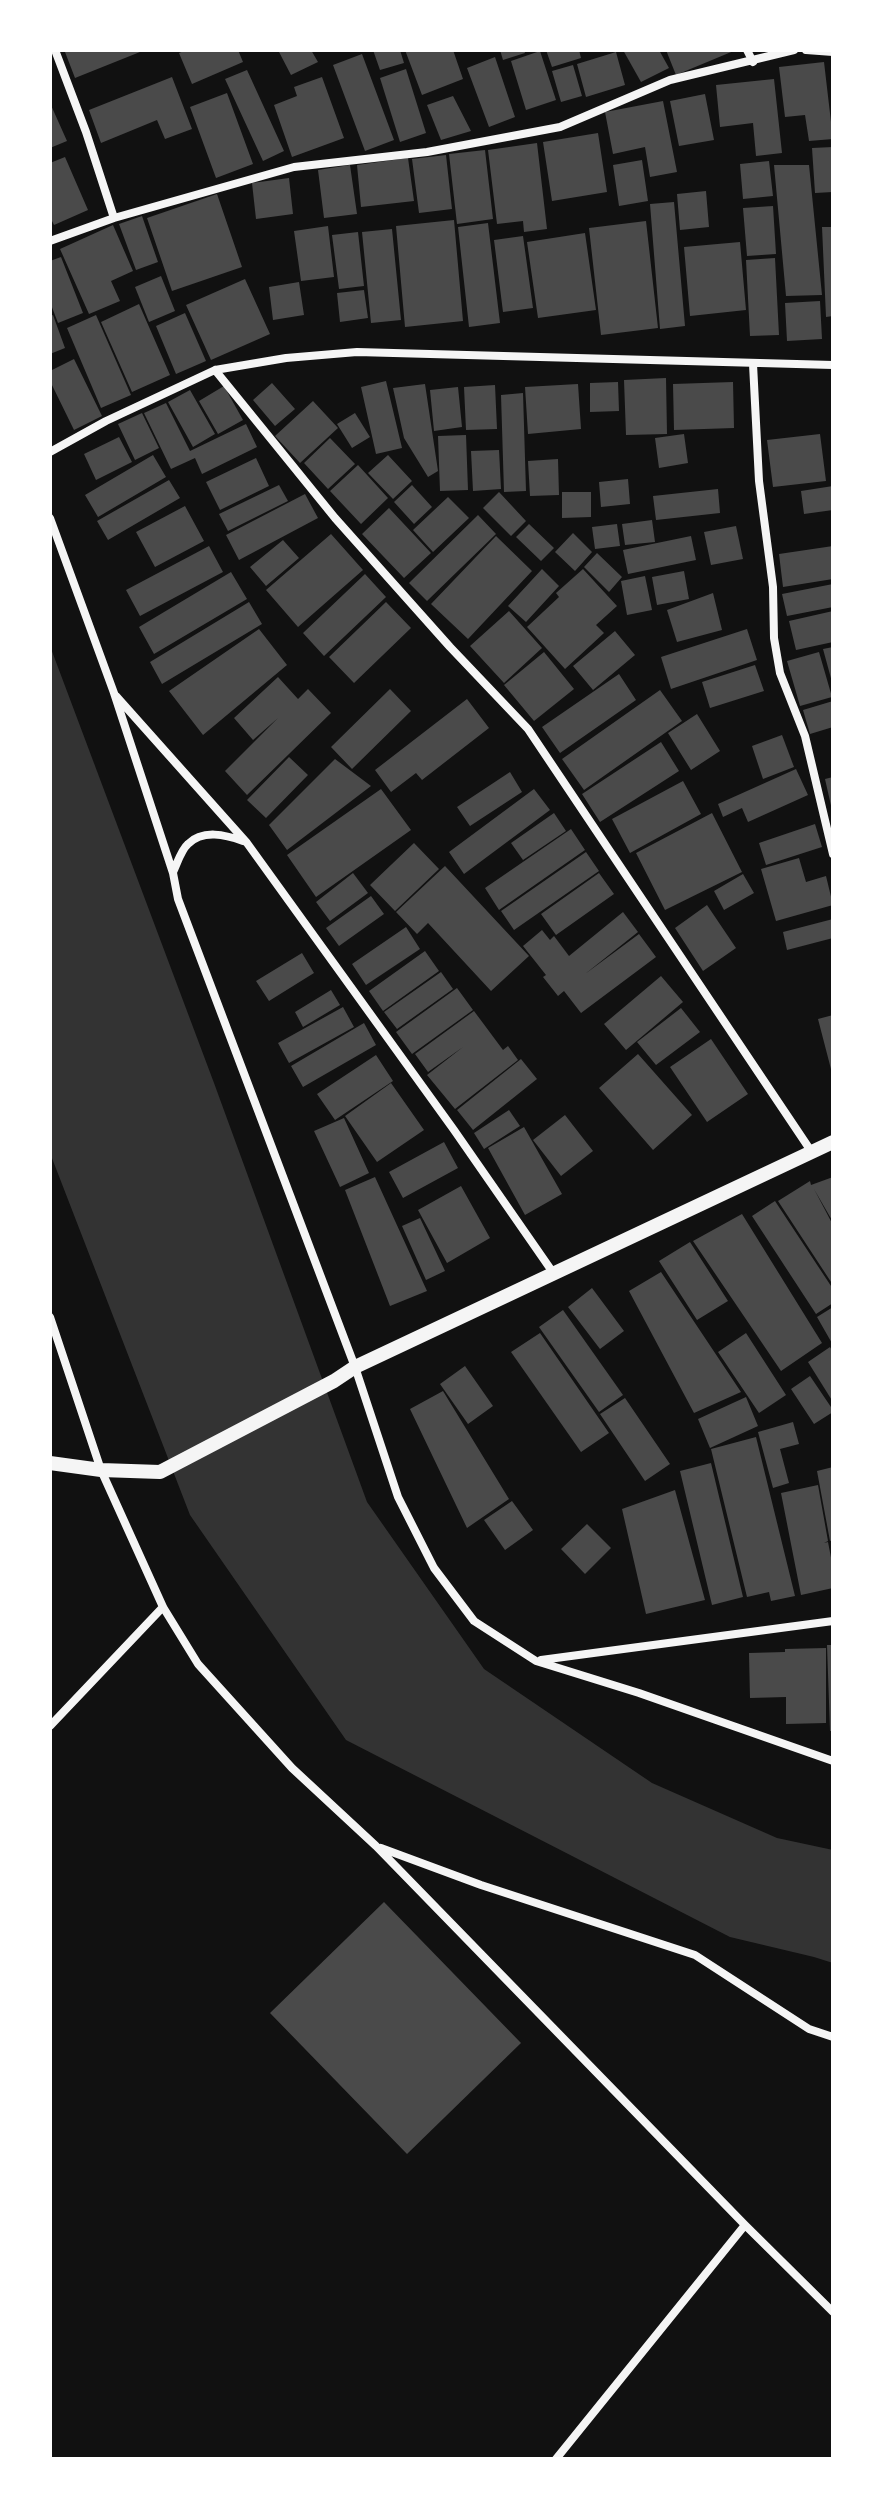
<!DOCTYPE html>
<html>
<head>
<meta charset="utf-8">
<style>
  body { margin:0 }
  #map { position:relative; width:883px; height:2509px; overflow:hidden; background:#111; font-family:Literata,serif }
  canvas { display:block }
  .frame { position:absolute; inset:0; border:52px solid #fff; pointer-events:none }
</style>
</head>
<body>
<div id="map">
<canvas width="883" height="2509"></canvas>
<div class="frame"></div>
</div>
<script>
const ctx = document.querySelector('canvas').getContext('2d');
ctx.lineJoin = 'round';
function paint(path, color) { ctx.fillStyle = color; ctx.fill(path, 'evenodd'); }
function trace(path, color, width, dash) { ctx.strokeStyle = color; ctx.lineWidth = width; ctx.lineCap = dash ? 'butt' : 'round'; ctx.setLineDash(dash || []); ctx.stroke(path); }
const water = new Path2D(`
  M50 646 214 1083 367 1502 484 1669 652 1783 777 1838 833 1850V1963L814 1957 730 1937 346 1740 190 1515 50 1153Z`);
const building = new Path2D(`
  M70 50H145L75 78 65 52Z
  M186 50H238L243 62 192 84 179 53Z
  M278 50H311L318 62 291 75Z
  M373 50H400L404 63 380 70Z
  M405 50H453L463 79 422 95Z
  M500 50H524L525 53 503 60Z
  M546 50H579L581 58 552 67Z
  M623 50H659L669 68 641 82Z
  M666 50H736L676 75Z
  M540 51 556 100 526 110 511 61Z
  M616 52 625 85 586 97 577 64Z
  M362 54 394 140 365 151 333 65Z
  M495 57 515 117 489 127 467 68Z
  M824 62 833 139 809 141 805 115 785 117 779 67Z
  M573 65 582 96 561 102 552 71Z
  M406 69 426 133 400 142 380 78Z
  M247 70 284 151 263 161 225 79Z
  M172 77 192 129 165 139 157 120 101 143 89 110Z
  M322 77 344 138 292 157 274 105 297 96 294 87Z
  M774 79 782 153 756 156 753 123 720 127 716 85Z
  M227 93 253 164 216 178 190 107Z
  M705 94 714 140 679 146 670 101Z
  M453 96 471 131 441 140 427 105Z
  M663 101 677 172 650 177 645 147 613 154 605 112Z
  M50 103 67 141 50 148Z
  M598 133 607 192 552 201 543 142Z
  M537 143 547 229 524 232 523 221 497 224 488 150Z
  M833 147V192L815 193 812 148Z
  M485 150 493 219 457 224 449 154Z
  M446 155 452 209 419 213 412 159Z
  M65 157 88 210 54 225 50 217V163Z
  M408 158 414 201 361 207 357 165Z
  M642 160 648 201 619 206 613 165Z
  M769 161 773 196 743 199 740 164Z
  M350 165 357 214 324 218 318 170Z
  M774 165H809L822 295 786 296Z
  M289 178 293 214 256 219 252 183Z
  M706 191 709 227 680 230 677 194Z
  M217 194 242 267 172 291 147 218Z
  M674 202 685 326 660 329 650 204Z
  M773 206 776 254 747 256 743 208Z
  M142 216 158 262 136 270 119 224Z
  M454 220 463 321 405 327 396 226Z
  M646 221 658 328 601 335 589 228Z
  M488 223 500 323 469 327 458 227Z
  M113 225 133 271 111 281 120 301 89 314 60 249Z
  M328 226 334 277 301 281 294 231Z
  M822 227H833V316L826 317Z
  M392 229 401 320 371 323 362 232Z
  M358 232 364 286 339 289 332 235Z
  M585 233 596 310 538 318 527 242Z
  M523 236 533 308 503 312 494 240Z
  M740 242 746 310 690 316 684 247Z
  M61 257 83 313 58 323 50 302V261Z
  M775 258 779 335 750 336 746 260Z
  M161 276 175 311 149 322 135 287Z
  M245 279 270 334 211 360 186 305Z
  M299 282 304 315 273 320 269 287Z
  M364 290 368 318 340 322 337 293Z
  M820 301 822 339 787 341 785 303Z
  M139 304 170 375 132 392 101 322Z
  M185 313 206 361 176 374 156 326Z
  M53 315 65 348 50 354V316Z
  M96 315 131 395 101 408 67 328Z
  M74 359 102 416 74 430 50 381V371Z
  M666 378 667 434 626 435 624 380Z
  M386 381 402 448 376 454 361 387Z
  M618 382 619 411 590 412V383Z
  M733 382 734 428 674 430 673 384Z
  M272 383 295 409 275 426 253 400Z
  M425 384 438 471 428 477 404 438 393 388Z
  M578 384 581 429 528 434 525 387Z
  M495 385 497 429 466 430 464 387Z
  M224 386 243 420 218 434 199 401Z
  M458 387 462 427 434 431 430 390Z
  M190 390 215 434 193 447 168 402Z
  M523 393 526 491 504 492 501 395Z
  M313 401 338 428 300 463 275 436Z
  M166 403 190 451 246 424 257 447 202 474 195 458 171 469 144 413Z
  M142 413 159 448 135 460 118 424Z
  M355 413 370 437 352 448 337 424Z
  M684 434 688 463 659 468 655 438Z
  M820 434 826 481 773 487 767 440Z
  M466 435 468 490 440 491 438 436Z
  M119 437 132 462 96 480 84 454Z
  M330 438 355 464 328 489 304 463Z
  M499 450 501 489 473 491 471 451Z
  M153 455 166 477 98 517 85 495Z
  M388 455 412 481 393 499 368 473Z
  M256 458 269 486 220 510 206 482Z
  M558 459 559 495 530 496 528 461Z
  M358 465 388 498 361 524 330 491Z
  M628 479 630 504 601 507 599 482Z
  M169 480 180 498 108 540 97 521Z
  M279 485 288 501 228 531 219 514Z
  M412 485 432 507 414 524 394 502Z
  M833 486V510L804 514 801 491Z
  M718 489 720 513 656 520 653 496Z
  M499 492 526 521 511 536 483 508Z
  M562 492H591V517L562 518Z
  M305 494 318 518 239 560 226 535Z
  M448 497 469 518 433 552 413 530Z
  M185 506 204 541 155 567 136 532Z
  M389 508 431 553 404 578 362 534Z
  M478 515 496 534 427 601 409 583Z
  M652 520 655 542 625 545 622 524Z
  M529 524 554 548 541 561 516 537Z
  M617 524 620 546 595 549 592 527Z
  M736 526 743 559 711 565 704 532Z
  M573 533 592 552 575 571 555 552Z
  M331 534 363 570 298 627 266 590Z
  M496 536 532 571 468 639 431 604Z
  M691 536 696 560 628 574 623 550Z
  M283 540 299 558 266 586 250 567Z
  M209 546 223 572 140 616 126 590Z
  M833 546V579L783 587 779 554Z
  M597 553 622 577 609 592 584 567Z
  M542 569 559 586 526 622 508 606Z
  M583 569 617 606 596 625 604 633 565 669 527 627 559 597 556 593Z
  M684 571 689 599 657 605 652 577Z
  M231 572 247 599 154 654 139 627Z
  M365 574 386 597 324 656 303 633Z
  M645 576 652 610 627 615 621 581Z
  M833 584V607L787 616 782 594Z
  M713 593 722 630 677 642 667 610Z
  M249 602 262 624 162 684 150 662Z
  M386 602 411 628 354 683 329 657Z
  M509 611 542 648 504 683 470 646Z
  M833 611V642L796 650 789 621Z
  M259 629 287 665 203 735 169 691Z
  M747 629 757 660 671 689 661 657Z
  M615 631 635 655 593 690 573 666Z
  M833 647V682H832L823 649Z
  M544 652 574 689 534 721 504 685Z
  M819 652 832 697 800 706 787 661Z
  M755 665 764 691 710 708 702 682Z
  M619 674 636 700 560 753 542 727Z
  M278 677 298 699 308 689 331 713 247 795 225 771 278 718 253 740 234 718Z
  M390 689 411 711 352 769 331 747Z
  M660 690 682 721 584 790 562 759Z
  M467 699 489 728 422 780 416 773 391 792 375 770Z
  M833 701V727L810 734 803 710Z
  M697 714 720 751 691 770 668 733Z
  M782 735 794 767 763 779 752 746Z
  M661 742 679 771 600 822 582 794Z
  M289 757 308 775 266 818 247 800Z
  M335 759 371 786 287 850 269 825Z
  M796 769 808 795 748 822 742 808 723 817 718 804Z
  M510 772 522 792 470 826 457 807Z
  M833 777V810H832L825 779Z
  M683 781 701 814 630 853 612 819Z
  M381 789 411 830 316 897 287 855Z
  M534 789 550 810 464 874 449 852Z
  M554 813 566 831 523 860 511 843Z
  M712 813 742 872 665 910 636 853Z
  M815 824 822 847 766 865 759 843Z
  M571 829 585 850 499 910 485 888Z
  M414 843 439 869 395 911 370 885Z
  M586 852 599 871 514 930 501 911Z
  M799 858 806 882 826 876 833 905 776 921 761 869Z
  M445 866 529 956 491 991 428 923 417 934 396 912Z
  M353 873 368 893 330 921 316 902Z
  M599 873 614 894 556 935 541 914Z
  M743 874 754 893 724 910 714 891Z
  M371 896 384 914 339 946 326 928Z
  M707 905 736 948 703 971 675 928Z
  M623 912 638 932 585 974 639 934 656 957 581 1013 564 991 558 996 543 977 546 975 523 946 542 930 550 940 554 936 569 956Z
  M833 919V938L787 950 783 932Z
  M406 927 420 949 366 985 352 964Z
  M425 951 439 971 383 1011 369 991Z
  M302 953 314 973 269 1001 256 981Z
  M441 972 453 989 397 1029 384 1012Z
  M661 976 683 1002 626 1050 604 1024Z
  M457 988 473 1010 412 1054 396 1032Z
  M331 990 340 1005 303 1027 295 1012Z
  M343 1007 354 1027 289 1063 278 1043Z
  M681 1008 700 1032 656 1065 637 1042Z
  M474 1011 503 1050 508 1046 518 1060 455 1109 427 1075 463 1047 428 1072 415 1054Z
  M833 1015V1073H832L818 1019Z
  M364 1023 376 1045 303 1087 291 1066Z
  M711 1039 748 1094 707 1122 670 1067Z
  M638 1054 692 1115 653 1150 599 1088Z
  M376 1055 393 1081 335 1120 317 1094Z
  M521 1059 537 1079 473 1130 457 1110Z
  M391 1083 424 1130 377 1162 345 1116Z
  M509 1110 520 1126 484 1149 474 1133Z
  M565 1115 593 1151 561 1176 533 1140Z
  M344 1118 369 1173 340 1187 314 1131Z
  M524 1127 562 1194 525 1215 488 1148Z
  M444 1142 458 1168 403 1198 389 1172Z
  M375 1177 427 1291 390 1306 345 1190Z
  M833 1177V1222L814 1189 833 1225V1285L778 1201 810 1181 811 1185Z
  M461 1186 490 1238 447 1263 418 1210Z
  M775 1201 833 1289V1303L816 1314 752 1216Z
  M742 1214 822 1343 781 1371 693 1241Z
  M420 1218 445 1271 426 1280 402 1226Z
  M690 1242 728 1301 697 1320 659 1261Z
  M661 1272 741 1392 694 1413 629 1291Z
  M592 1288 624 1331 600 1349 568 1307Z
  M833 1307V1345L817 1317Z
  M563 1310 623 1395 599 1412 539 1327Z
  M540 1333 609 1433 581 1452 511 1352Z
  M746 1333 786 1395 759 1413 718 1352Z
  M830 1347 833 1352V1402L808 1362Z
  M465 1366 493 1406 468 1424 440 1384Z
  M810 1376 833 1410V1412L814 1424 791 1389Z
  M443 1391 509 1499 467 1528 410 1409Z
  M746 1397 758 1426 710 1448 698 1419Z
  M625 1398 670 1464 645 1481 600 1414Z
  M793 1422 799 1444 780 1449 789 1483 773 1488 758 1432Z
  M756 1437 795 1596 771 1601 769 1592 747 1597 711 1449Z
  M711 1463 743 1597 712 1605 680 1471Z
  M833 1467V1540L830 1541 817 1471Z
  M818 1485 828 1541 824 1543 828 1542 833 1568V1588L801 1595 781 1493Z
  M675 1490 705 1600 646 1614 622 1509Z
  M512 1501 533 1530 505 1550 484 1520Z
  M587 1524 611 1548 585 1574 561 1549Z
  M827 1645H833V1731H830Z
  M826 1648V1723L786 1724V1697L750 1698 749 1653 785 1652V1649Z
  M384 1902 521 2043 407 2154 270 2013Z`);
const minor = new Path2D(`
  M55 50 86 132 114 218
  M747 50 753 62
  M806 50 833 52
  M50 241 114 218 294 167 427 152 560 127 670 80 794 50
  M753 364 759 481 773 587 774 638 780 673 805 736 833 854
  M215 370 335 518 450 647 528 729 811 1151
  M50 452 106 421 215 370 286 358 357 352 833 365
  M50 518 114 693 173 873 178 899 355 1367 398 1497 434 1568 474 1621 536 1661 639 1693 833 1761
  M116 696 247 843 454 1130 554 1274
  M173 872C177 864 181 850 188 844 203 829 226 835 243 841
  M50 1317 101 1470 163 1607 198 1664 292 1768 376 1846 745 2225 833 2312
  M541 1660 833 1621
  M50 1726 163 1607
  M381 1848 481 1885 695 1955 809 2029 833 2037
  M556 2459 745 2225`);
const tertiary = new Path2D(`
  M50 1463 101 1470 160 1472 334 1381 355 1367 833 1142`);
paint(water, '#333');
paint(building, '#4a4a4a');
trace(minor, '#f5f5f5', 8);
trace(tertiary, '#f5f5f5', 14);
</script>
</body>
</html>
